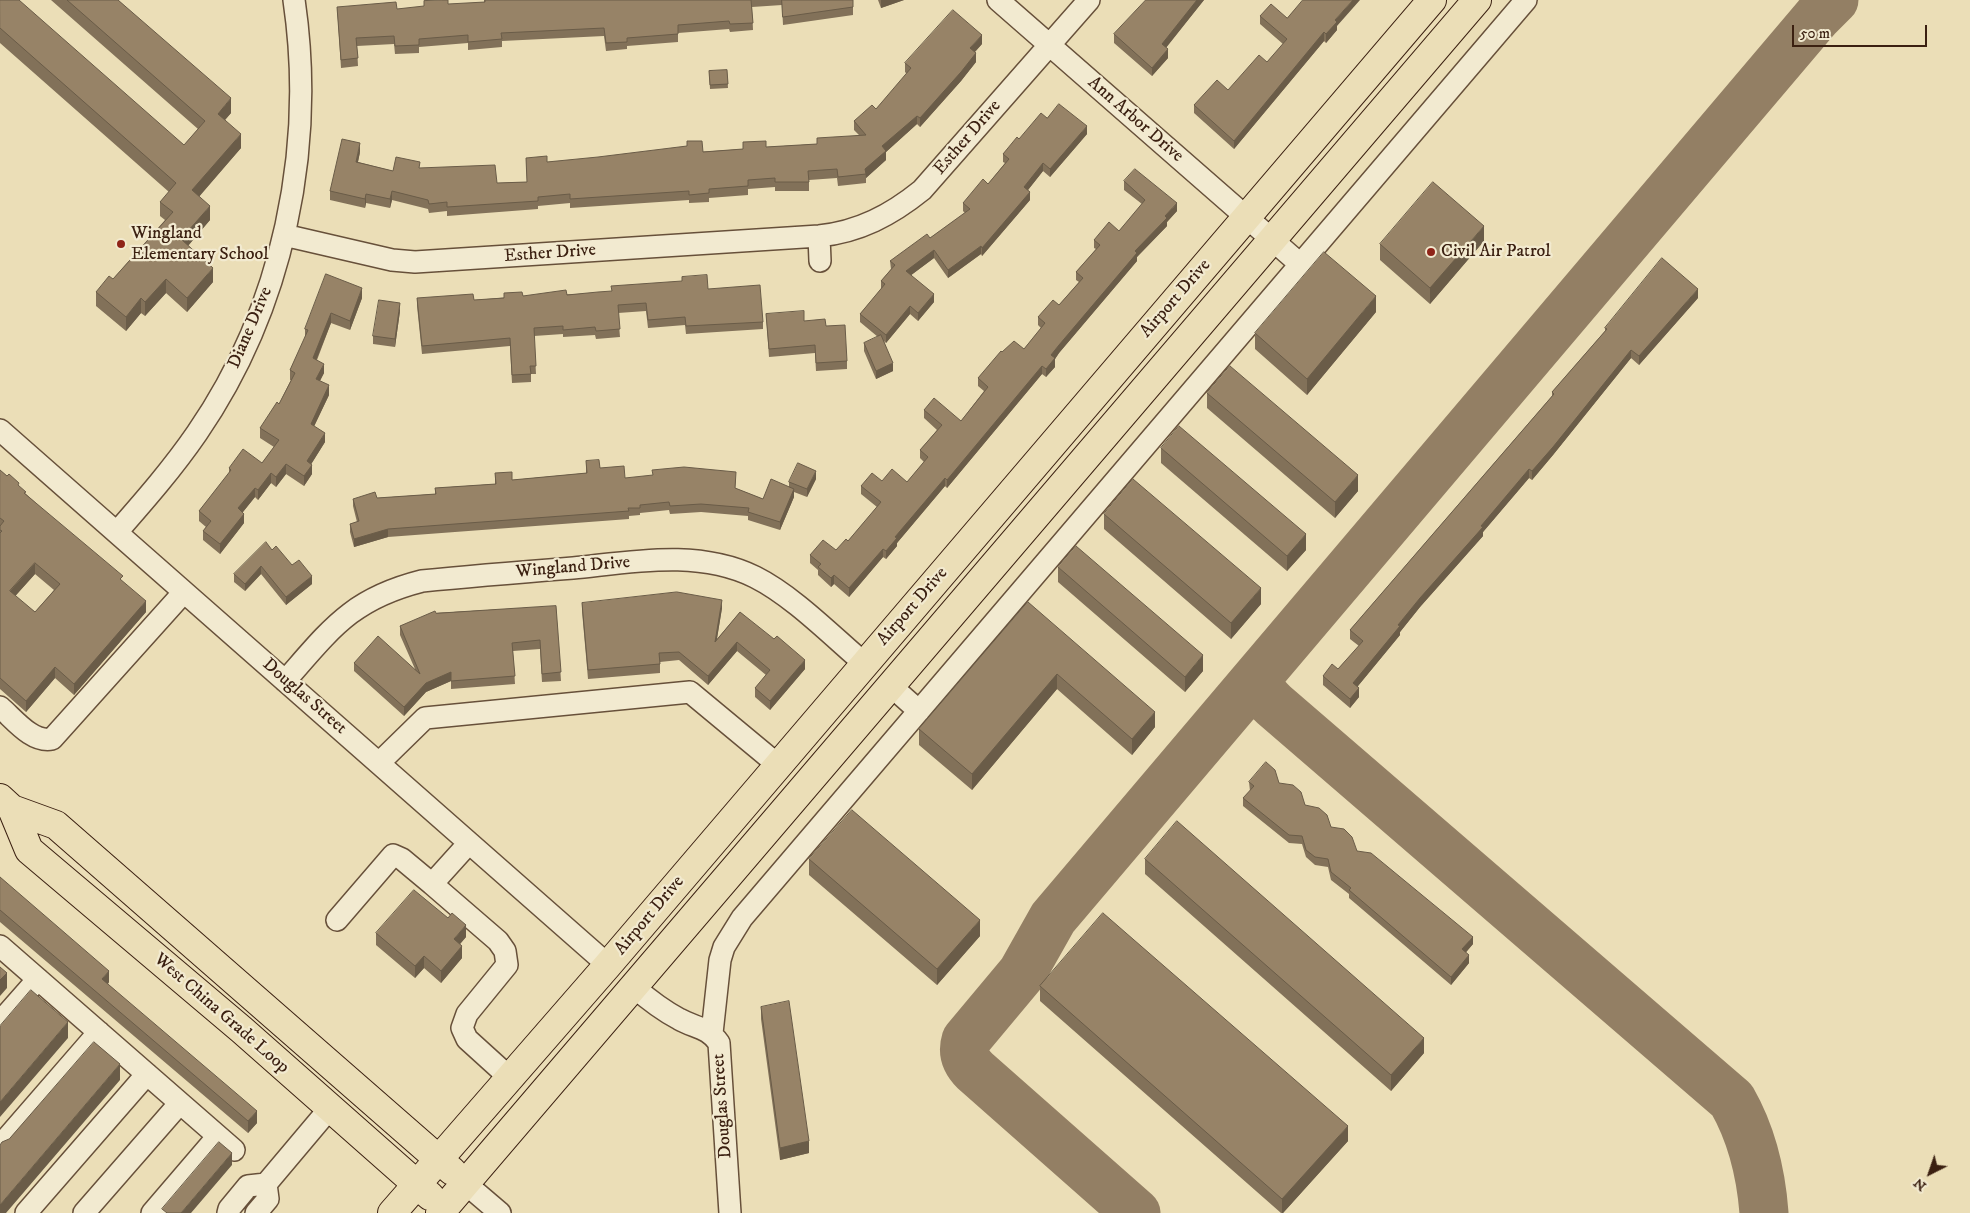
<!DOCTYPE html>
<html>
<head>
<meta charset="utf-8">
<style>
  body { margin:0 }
  #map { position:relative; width:1970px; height:1213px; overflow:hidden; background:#ebdeb7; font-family:"IM FELL DW Pica",serif }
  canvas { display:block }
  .north { position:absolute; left:1905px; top:1148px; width:50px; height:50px; -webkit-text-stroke:4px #f2ead0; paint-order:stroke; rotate:221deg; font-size:14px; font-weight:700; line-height:20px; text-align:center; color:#3b2011 }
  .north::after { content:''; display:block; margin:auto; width:18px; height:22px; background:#3b2011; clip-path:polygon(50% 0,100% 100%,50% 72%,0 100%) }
  .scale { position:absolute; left:1792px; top:25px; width:135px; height:22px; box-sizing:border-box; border:2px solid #3b2011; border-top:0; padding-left:6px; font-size:15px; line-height:18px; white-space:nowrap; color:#3b2011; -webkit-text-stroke:4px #f2ead0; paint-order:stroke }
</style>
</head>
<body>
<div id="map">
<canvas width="1970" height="1213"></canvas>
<div class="north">N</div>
<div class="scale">50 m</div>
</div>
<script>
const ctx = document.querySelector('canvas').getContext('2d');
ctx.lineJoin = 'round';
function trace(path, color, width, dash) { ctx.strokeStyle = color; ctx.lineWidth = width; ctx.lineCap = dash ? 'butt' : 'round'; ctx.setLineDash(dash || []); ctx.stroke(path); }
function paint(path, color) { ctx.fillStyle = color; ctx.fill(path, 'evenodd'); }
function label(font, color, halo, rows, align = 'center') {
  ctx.font = font + ' "IM FELL DW Pica",serif'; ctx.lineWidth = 4.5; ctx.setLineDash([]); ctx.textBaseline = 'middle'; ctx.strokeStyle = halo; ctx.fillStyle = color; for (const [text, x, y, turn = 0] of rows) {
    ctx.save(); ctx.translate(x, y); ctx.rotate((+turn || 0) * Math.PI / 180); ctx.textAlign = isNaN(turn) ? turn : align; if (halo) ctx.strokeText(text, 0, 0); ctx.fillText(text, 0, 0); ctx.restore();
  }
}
const taxiway = new Path2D(`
  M1264 670C1257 685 1262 694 1274 705L1732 1100C1752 1135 1761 1173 1764 1213
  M1136 1213 975 1071C966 1062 962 1053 966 1040L1022 973 1053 918 1817 17 1834 0`);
const minor = new Path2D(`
  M998 0 1300 264
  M284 235 392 260 415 262 819 236C859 232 891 215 922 190L1089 0
  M819 236 820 261
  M0 430 608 965
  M117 532C145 500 173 468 197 433 283 308 316 149 294 0
  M285 681C331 629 351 599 422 581 472 576 522 572 573 568 633 562 698 549 755 577 793 596 832 636 865 664
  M891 686 919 711
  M0 707C14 719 32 743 52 739L184 592
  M379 763 425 718 690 692 778 765
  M469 843 432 884 498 941 505 951 507 965 467 1014 462 1028 467 1039 510 1078
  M337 920 393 855 402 859 432 884
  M0 946 234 1150
  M634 987C649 1000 662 1010 679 1019 695 1028 708 1027 719 1043L730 1213
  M0 1022 38 979
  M712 1033 720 960 724 947 742 918 1526 0
  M0 1146 99 1032
  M466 1184 500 1213
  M26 1213 147 1074
  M84 1213 180 1103
  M152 1213 218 1136
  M228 1213 229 1209 248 1186 266 1184 330 1108
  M256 1213 268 1199 266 1184`);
const major = new Path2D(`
  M0 798 12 809 56 825 452 1171
  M12 809 29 850 242 1030 430 1196
  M392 1213 608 965 1432 0
  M440 1213 1477 0`);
const wall = new Path2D(`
  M0 0 184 145 198 129 51 0H118L231 113 225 120 241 148 199 196 210 220 188 246 213 282 187 312 166 293 145 316 141 313 126 331 96 306V292L113 279 165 220 160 216V202L169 192 0 43Z
  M484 0H853V15L783 25 782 5 752 7 753 30 730 32 729 29 678 33V42L627 46V49L606 51 604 36 502 41V47L468 50V43L419 47V53L395 54 394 44 357 46 358 66 341 68 337 7 397 9 484 2Z
  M878 0H904L881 8Z
  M1146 0H1204L1166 47 1168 58 1152 76 1114 43V34Z
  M1260 16 1287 18 1337 26V30L1326 43 1324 41 1234 149 1194 113V105L1228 90 1267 62 1283 44 1260 24Z
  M982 44 975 52 976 62 961 81 920 127 917 124 886 152V160L866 178V183L838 186 837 178 809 180V191H775V187L748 189V195L709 198V202L689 203V200L570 208V203L538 206V209L447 216V211L429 213 428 209 392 200 390 208 366 203 365 208 330 200V191L360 152 358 162 393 171 420 168 497 183 527 182 526 158 547 162 743 149 766 147 817 144 859 135 854 130V121L876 109 907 74 905 72V63Z
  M727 70 728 88 710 89 709 71Z
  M1047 118 1087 134 1050 177 1043 171 1028 190 1030 200 982 256 981 254 948 278 934 258 911 275 934 302 918 321 910 314 886 343 884 341 893 371 876 379 864 351V343L878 337 860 322V314L881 289V281L891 269 890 261 930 238 965 213 963 211V203L988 184 1005 163 1003 162V154L1019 139Z
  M1124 181 1177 211 1167 222V226L1137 257V261L1059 353 1055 359V367L1046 377 1042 374 947 488 945 486 897 543V546L886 559 883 557 849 597 834 584 831 587 818 575V570L810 563V555L836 550 848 541 877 507 861 494V486L882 481 907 482 924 462 920 458V450L937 430 924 418V410L961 421 984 391 978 386V378L1002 352 1024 349 1041 328 1038 325V317L1059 305 1079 282 1076 280V272L1096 249 1094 248V240L1119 231 1142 204 1124 190Z
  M1484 241 1430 304 1380 260V244Z
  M326 274 362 298 350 330 331 323 317 360 324 373 320 381 329 395 314 426 325 442 311 464 312 474 304 486 286 474 276 487 271 483 258 500 255 497 243 512 244 523 220 554 203 540V531L206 527 199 521V511L229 473V468L262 463 274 447 260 438V428L279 404 291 380H290V370L305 338V329Z
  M708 289 763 322V329L686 334 685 325 648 328 646 311 618 313 620 337 596 339 595 335 563 337V334L534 336 536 374H531V382L512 383 510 346 422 354 417 306V298L474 300 523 296Z
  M1698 298 1639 365 1631 358 1553 455 1532 480 1529 478 1483 532V536L1420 607 1400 632V635L1358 686 1359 697 1350 708 1323 685V676L1338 669 1359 646 1350 639V630L1552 396V392L1605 331V328Z
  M400 311 395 347 373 344V336Z
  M1376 312 1307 395 1255 349V333Z
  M766 314 804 321 826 326 847 361V369L816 371 815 353 769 357Z
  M1207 393 1358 491 1335 518 1207 408Z
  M1161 448 1306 550 1287 571 1161 463Z
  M586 461 600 468 625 478 736 480 735 488 763 499 789 487V482L816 479 807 497 794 492V497L780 530 748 520V516L701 512 670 514 669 510 640 513V515L629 516V519L388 537 354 547 350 532V524L357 522 353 506V499L377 498 435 494V488L495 484V473L512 480 586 473Z
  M0 470 19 487 26 494 123 582 146 612 74 695 55 678 26 712 0 689ZM35 574 54 590 35 612 15 596Z
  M1104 514 1261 604 1231 639 1104 529Z
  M272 550 292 565 312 584 286 605 261 574 245 591 234 582V574Z
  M1058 567 1203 671 1185 692 1058 582Z
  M1028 602 1155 727 1132 755 1057 689 972 790 919 745V729Z
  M582 603 722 608 717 639 740 612 805 669 770 710 755 697V688L766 675 737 651 708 685 679 660 660 662V673L588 679 582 611Z
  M556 606 561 681 542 682 540 649 513 651 515 684 451 689V681L426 692 404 716 354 671V663L415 669 400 635V626L436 613Z
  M1249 782 1279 783 1331 827 1357 851 1473 944 1466 952 1469 963 1451 985 1349 898V894L1331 880 1328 867 1315 865 1306 857 1302 844 1289 843 1243 806V798L1250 791Z
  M809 859 980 936 937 985 809 875Z
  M1145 859 1424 1053 1391 1091 1145 874Z
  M0 877 109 982 108 984 257 1123 248 1133 0 922Z
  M376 933 466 937 460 944 462 958 441 983 424 968 415 978 376 945Z
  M1040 986 1348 1141 1283 1213H1281L1040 1001Z
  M761 1007 809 1153 780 1160 761 1019Z`);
const shadedWall = new Path2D(`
  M881 0H904L881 8Z
  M1197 0H1204L1162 53V44Z
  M1353 0H1360L1337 26V30L1326 43V34L1335 20Z
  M1324 32V41L1234 149V141Z
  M982 35V44L970 57V48Z
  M1168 49V58L1152 76V68Z
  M976 53V62L961 81 920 127V118Z
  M231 98V113L218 128V114Z
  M917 116V124L886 152V160L866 178 865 169 882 146Z
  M1087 126V134L1050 177V169Z
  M241 134V148L192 205V190Z
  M360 143V152L356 171V162Z
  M1043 163V171L1024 195V187Z
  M392 191V200L390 208V199Z
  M1030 192V200L982 256V248Z
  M366 194V203L365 208V199Z
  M1177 203V211L1167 222V226L1137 257V261L1059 353 1055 359V367L1046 377V369L1051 355 1059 345 1135 251Z
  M210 206V220L181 254V239Z
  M1484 226V241L1430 304V288Z
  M981 246V254L948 278V270Z
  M934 250V258L906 279V271Z
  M213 268V282L187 312V298Z
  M166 279V293L145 316V302Z
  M362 288V298L350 330V321Z
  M1698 289V298L1639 365V356Z
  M934 294V302L918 321V313Z
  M1376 296V312L1307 395V379Z
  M141 298V313L126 331V317Z
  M400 303V311L395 347V339Z
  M910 306V314L886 343V335Z
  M331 313V323L313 368V358Z
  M1631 350V358L1553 455 1532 480V471Z
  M893 363V371L876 379V371Z
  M324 364V373L316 388V379Z
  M1042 366V374L947 488V480Z
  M329 385V395L311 433V424Z
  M325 433V442L307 471V461Z
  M286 464V474L276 487V477Z
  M312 465V474L304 486V476Z
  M1529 469V478L1483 532V536L1420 607 1400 632V635L1353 692V683L1398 625 1420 598Z
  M816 471V479L807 497V489Z
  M271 473V483L258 500V490Z
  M1358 475V491L1335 518V502Z
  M945 478V486L897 543V546L886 559V551L895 537Z
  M255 488V497L238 518V508Z
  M794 489V497L780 530V522Z
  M244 514V523L220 554V544Z
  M388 529V537L354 547V539Z
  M1306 534V550L1287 571V556Z
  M883 549V557L849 597V588Z
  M35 563V574L10 602V591Z
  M261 566V574L245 591V584Z
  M834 575V584L831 587V578Z
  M312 576V584L286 605V597Z
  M1261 588V604L1231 639V623Z
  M722 600V608L715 650V642Z
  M146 601V612L74 695V684Z
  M737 642V651L708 685V676Z
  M1203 655V671L1185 692V677Z
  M805 660V669L770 710V701Z
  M55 667V678L26 712V701Z
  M451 672V681L426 692 404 716V707L426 683Z
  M1057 674V689L972 790V774Z
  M1359 688V697L1350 708V699Z
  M1155 712V727L1132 755V739Z
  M980 920V936L937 985V969Z
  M466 925V937L454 951V939Z
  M1473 937V944L1462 957V949Z
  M462 946V958L441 983V971Z
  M1469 955V963L1451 985V977Z
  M424 956V968L415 978V966Z
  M109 971V982L102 991V979Z
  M7 973V988L0 996V980Z
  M68 1022V1038L0 1117V1102Z
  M1424 1038V1053L1391 1091V1075Z
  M120 1064V1080L6 1213H0V1205Z
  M257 1111V1123L248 1133V1121Z
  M1348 1126V1141L1283 1213H1282V1199Z
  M809 1141V1153L780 1160V1148Z
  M232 1153V1165L191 1213H181Z`);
const building = new Path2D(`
  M0 0H19L184 145 205 121 67 0H118L231 98 218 114 241 134 192 190 210 206 181 239 213 268 187 298 166 279 145 302 141 298 126 317 96 292 109 276 113 279 173 212 160 202 176 183 0 28Z
  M442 0H448V4L485 2V0H751L753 23 730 24 729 21 678 25V34L627 38V42L606 43 604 28 501 33 502 39 468 42V35L419 39V45L395 46 394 36 356 38 358 58 341 60 337 7 396 2 397 9 424 6V1Z
  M782 0H853V7L783 17Z
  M1146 0H1197L1162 44 1168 49 1152 68 1114 34Z
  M1303 0H1353L1335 20 1337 22 1326 34 1324 32 1234 141 1194 105 1217 80 1228 90 1259 55 1267 62 1287 39 1260 16 1271 4 1287 18Z
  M953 10 982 35 970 48 976 53 961 72 920 118 917 116 882 146 886 151 865 169 866 174 838 177 837 169 808 171 809 182H775V178L748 180V186L709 189V193L689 195V191L570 199V194L538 197V201L447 207V202L429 204 428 200 392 191 390 199 366 194 365 199 330 191 342 139 360 143 356 162 393 171 396 157 420 162 419 168 495 165 497 183 527 182 526 158 547 156V162L598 157 687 146V141H702L703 152 743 149V142L766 141V147L817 144V138L866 135 854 121 872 105 876 109 911 68 905 63Z
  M727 70 728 84 710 85 709 71Z
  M1059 104 1087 126 1050 169 1043 163 1024 187 1030 192 982 248 981 246 948 270 934 250 906 271 934 294 918 313 910 306 886 335 860 314 885 284 881 281 895 265 890 261 927 234 930 238 970 209 963 203 983 179 988 184 1009 159 1003 154 1017 137 1019 139 1041 113 1047 118Z
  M1135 169 1177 203 1165 216 1167 218 1135 251 1137 253 1059 345 1051 355 1055 358 1046 369 1042 366 947 480 945 478 895 537 897 538 886 551 883 549 849 588 834 575 831 578 818 567 821 564 810 555 823 540 836 550 846 539 848 541 881 502 861 486 872 473 882 481 892 469 907 482 928 457 920 450 942 425 924 410 934 398 961 421 988 387 978 378 1001 351 1002 352 1014 341 1024 349 1045 323 1038 317 1053 300 1059 305 1083 278 1076 272 1100 245 1094 240 1109 222 1119 231 1145 200 1124 181Z
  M1433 182 1484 226 1430 288 1380 244Z
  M1324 252 1376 296 1307 379 1255 333Z
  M1662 258 1698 289 1639 356 1631 350 1553 447 1532 471 1529 469 1481 526 1483 527 1420 598 1398 625 1400 626 1353 683 1359 688 1350 699 1323 676 1332 664 1338 669 1363 641 1350 630 1554 394 1552 392 1607 329 1605 328Z
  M326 274 362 288 350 321 331 313 313 358 324 364 316 379 329 385 311 424 325 433 307 461 312 465 304 476 286 464 276 477 271 473 258 490 255 488 238 508 244 514 220 544 203 531 211 521 199 511 231 470 229 468 243 449 262 463 279 440 260 428 277 402 279 404 295 373 290 370 308 330 305 329Z
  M707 275 708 289 760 285 763 322 686 326 685 317 648 320 646 303 618 305 620 329 596 331 595 327 563 330V326L534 328 536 366H530L531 374 512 375 510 338 422 346 417 298 473 294 474 300 504 298V293L522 292 523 296 566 290 567 295 598 292 612 291 611 286 682 281V277Z
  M379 300 400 303 395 339 373 336Z
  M804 311V321L825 319 826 326 845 325 847 361 816 363 815 345 769 349 766 314Z
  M881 335 893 363 876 371 864 343Z
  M1230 366 1358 475 1335 502 1207 393Z
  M1179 426 1306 534 1287 556 1161 448Z
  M599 460 600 468 624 466 625 478 653 475 652 470 684 467 736 472 735 488 763 499 771 479 794 489 780 522 748 512 749 508 701 504 670 506 669 502 640 505V508H628L629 511 388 529 354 539 350 524 359 521 353 499 375 492 377 498 436 494 435 488 496 484 495 473 512 472V480L587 473 586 461Z
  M798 463 816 471 807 489 789 482Z
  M0 470 7 476 9 474 19 483 18 485 26 492 24 493 123 576 120 579 146 601 74 684 55 667 26 701 0 678V533L2 531 0 530V526L4 521 0 518ZM35 563 60 584 35 612 10 591Z
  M1133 479 1261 588 1231 623 1104 514Z
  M266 542 272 550 276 546 292 565 299 560 312 576 286 597 261 566 245 584 234 574Z
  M1076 546 1203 655 1185 677 1058 567Z
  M677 592 722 600 715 642 740 612 774 639 777 636 805 660 770 701 755 688 770 670 737 642 708 676 679 652 659 653 660 664 588 670 582 603Z
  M1028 602 1155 712 1132 739 1057 674 972 774 919 729Z
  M556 606 561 672 542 674 540 640 512 643 515 676 451 681V672L426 683 404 707 354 663 378 636 420 674 400 626 435 611 436 613Z
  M1266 762 1275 770 1279 783 1293 785 1301 792 1305 805 1319 808 1327 815 1331 827 1344 829 1352 837 1357 851 1371 853 1473 937 1462 949 1469 955 1451 977 1349 890 1351 888 1331 872 1328 859 1315 857 1306 850 1302 836 1289 835 1243 798 1254 786 1249 782Z
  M852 810 980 920 937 969 809 859Z
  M1177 821 1424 1038 1391 1075 1145 859Z
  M0 877 109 971 102 979 257 1111 248 1121 0 910Z
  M414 890 448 918 452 913 466 925 454 939 462 946 441 971 424 956 415 966 376 933Z
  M1103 913 1348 1126 1282 1199 1040 986Z
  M0 967 7 973 0 980Z
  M31 990 68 1022 0 1102V1026Z
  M789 1001 809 1141 780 1148 761 1007Z
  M94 1042 120 1064 0 1205V1145L2 1142 9 1139Z
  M219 1142 232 1153 181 1213H167L162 1209Z`);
const markers = [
  [121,244,5,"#8f2418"],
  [1431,252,5,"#8f2418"]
];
const streetNames = [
  ["Ann Arbor Drive",1135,120,41],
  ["Esther Drive",968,138,-49],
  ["Esther Drive",550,254,-4],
  ["Airport Drive",1176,299,-49],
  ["Diane Drive",251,328,-67],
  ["Wingland Drive",573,568,-5],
  ["Airport Drive",913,607,-49],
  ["Douglas Street",304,697,41],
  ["Airport Drive",650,916,-50],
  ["West China Grade Loop",221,1014,41],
  ["Douglas Street",723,1106,-94]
];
const poiNames = [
  ["Wingland",131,234],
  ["Elementary School",131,255],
  ["Civil Air Patrol",1441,252]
];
trace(taxiway, '#937f64', 49);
trace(minor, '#67503a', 24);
trace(major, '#3b2011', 30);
trace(minor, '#f2ead0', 21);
trace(major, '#ebdeb7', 28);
paint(wall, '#827159');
paint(shadedWall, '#6a5c48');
paint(building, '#978367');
trace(building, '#6a5c48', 1);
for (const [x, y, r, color] of markers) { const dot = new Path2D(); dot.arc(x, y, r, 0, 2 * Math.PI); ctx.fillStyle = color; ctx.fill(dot); trace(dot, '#f2ead0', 2); }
label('18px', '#3b2011', '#f2ead0', streetNames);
label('18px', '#3b2011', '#f2ead0', poiNames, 'left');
</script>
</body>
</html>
